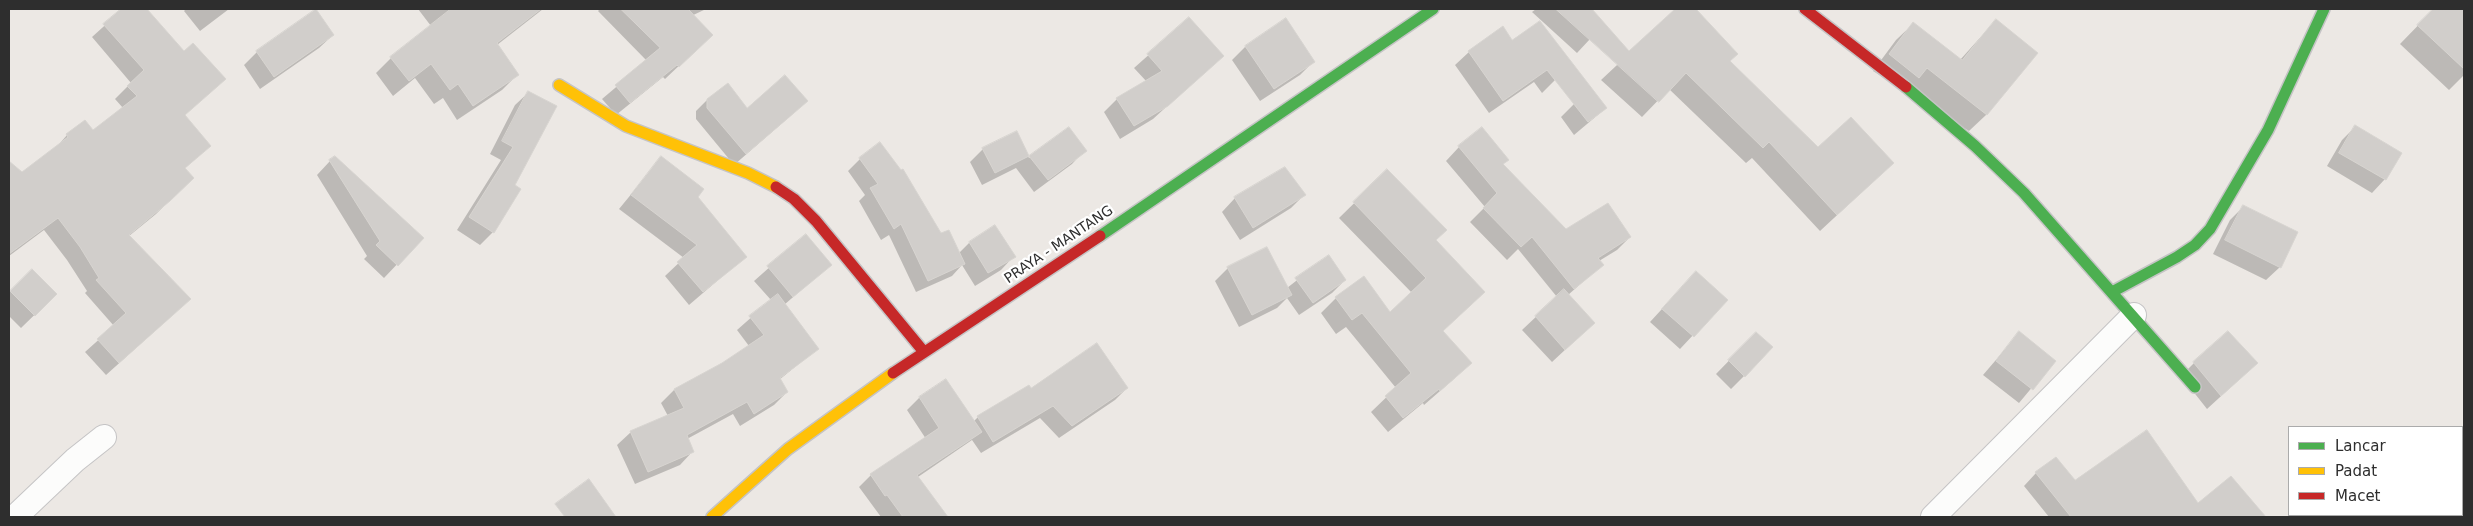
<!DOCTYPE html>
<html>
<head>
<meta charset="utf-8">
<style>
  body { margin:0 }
  #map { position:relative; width:2473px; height:526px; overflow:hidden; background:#ece8e4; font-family:"DejaVu Sans",sans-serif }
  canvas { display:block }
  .frame { position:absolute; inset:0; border:10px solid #2e2e2e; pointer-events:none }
  .legend { position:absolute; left:2288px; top:426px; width:175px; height:90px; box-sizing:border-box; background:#fff; border:1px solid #ababab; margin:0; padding:6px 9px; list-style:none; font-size:15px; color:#2e2e2e }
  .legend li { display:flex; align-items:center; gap:10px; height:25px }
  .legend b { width:25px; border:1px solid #ababab }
</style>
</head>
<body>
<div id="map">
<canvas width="2473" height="526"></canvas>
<div class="frame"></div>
<ul class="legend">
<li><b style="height:6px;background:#4caf50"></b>Lancar</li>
<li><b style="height:6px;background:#ffc107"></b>Padat</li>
<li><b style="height:6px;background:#c62828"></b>Macet</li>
</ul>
</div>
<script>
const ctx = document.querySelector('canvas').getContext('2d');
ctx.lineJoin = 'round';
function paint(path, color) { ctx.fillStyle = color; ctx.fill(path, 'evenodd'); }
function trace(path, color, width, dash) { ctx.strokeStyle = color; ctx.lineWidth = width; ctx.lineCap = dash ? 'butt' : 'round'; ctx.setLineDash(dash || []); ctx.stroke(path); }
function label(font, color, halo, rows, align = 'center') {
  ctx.font = font + ' "DejaVu Sans",sans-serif'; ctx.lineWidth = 4.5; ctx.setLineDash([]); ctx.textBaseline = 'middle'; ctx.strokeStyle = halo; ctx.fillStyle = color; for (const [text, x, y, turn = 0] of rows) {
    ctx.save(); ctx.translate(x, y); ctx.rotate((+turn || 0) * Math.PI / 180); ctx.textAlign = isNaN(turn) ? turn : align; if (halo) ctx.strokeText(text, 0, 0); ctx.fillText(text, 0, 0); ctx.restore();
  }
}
const shadow = new Path2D(`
  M123 9H145L184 53V116L210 146 184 169 192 178 156 214 129 236 176 312 106 375 85 352 114 326 85 293 87 291 67 260 44 230 9 256V162L22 174 55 149 67 135 92 132 123 108 115 99 131 83 92 37Z
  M186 9H229L200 31 184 11Z
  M418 9H543L497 45 517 75 502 90 457 120 443 98 434 104 415 78 393 96 376 73 391 58 431 26Z
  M600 9H669L703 43 665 79 663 77 616 115 602 99 647 61 598 11Z
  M682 9H706L687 18Z
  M1536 9H1590L1604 24 1577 53 1532 12Z
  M1677 9H1694L1736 54 1729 61 1818 149 1876 179 1820 231 1752 158 1746 163 1669 89 1642 117 1601 80Z
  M2434 9H2464V75L2449 90 2400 44Z
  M1189 19 1222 56 1153 119 1120 139 1104 112 1117 99 1147 82 1134 68Z
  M1996 20 2036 53 1986 115 1969 131 1873 71 1896 40 1913 24 1960 60Z
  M1539 22 1555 80 1542 93 1534 82 1489 113 1455 65 1469 52 1512 41Z
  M333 35 319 48 260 89 244 65 257 52Z
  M1245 47 1313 62 1300 75 1260 101 1232 60Z
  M529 92 514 186 493 232 480 245 457 230 501 160 490 154 515 105Z
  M708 99 747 110 795 112 734 165 696 119V111Z
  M1574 104 1606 108 1574 135 1561 117Z
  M2355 127 2385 179 2372 193 2327 166 2342 140Z
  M1068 128 1085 150 1072 164 1034 192 1016 168 982 185 970 162 983 149 1017 133 1029 158Z
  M1459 147 1507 160 1502 165 1566 231 1630 237 1617 250 1599 261 1602 265 1568 295 1580 336 1552 362 1522 330 1557 297 1518 249 1507 260 1470 222 1485 207 1446 161Z
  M661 158 745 257 689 305 665 276 684 258 619 209Z
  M860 159 959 253 969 243 1014 256 1001 270 975 286 962 265 952 276 916 292 889 235 881 240 859 201 865 195 848 171Z
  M330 161 422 238 384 278 364 259 367 256 317 175Z
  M1284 168 1304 195 1291 208 1240 240 1222 212 1235 198Z
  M1387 171 1434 240 1442 332 1455 378 1424 405 1423 403 1388 432 1371 412 1396 388 1346 327 1336 334 1321 313 1336 298 1390 314 1412 293 1339 218Z
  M2243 207 2280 267 2266 280 2213 254 2230 220Z
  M806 235 830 265 784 305 817 349 779 380 787 392 774 405 740 426 733 414 687 439 693 451 680 465 635 484 617 445 631 432 668 416 661 403 674 390 722 364 749 346 737 330 771 300 754 281Z
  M1328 256 1345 280 1332 293 1299 315 1287 298 1277 308 1239 327 1215 281 1228 268 1287 288Z
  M32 271 56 294 21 328 9 316V293Z
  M1683 286 1726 300 1680 349 1650 322Z
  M1756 333 1744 376 1731 389 1716 374Z
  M2019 333 2054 361 2019 403 1983 375Z
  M2194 363 2243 376 2207 409 2181 376Z
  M946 381 973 422 978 417 1031 390 1127 388 1115 400 1059 438 1040 418 981 453 972 440 918 477 946 517H881L859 487 871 475 926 439 907 410 919 398Z
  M2036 473 2198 505 2231 478 2264 517H2049L2024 486Z
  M2328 515H2391L2389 517H2330Z`);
const building = new Path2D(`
  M121 9H147L184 51 193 43 226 79 185 115 211 146 185 168 194 178 170 201 129 235 191 299 119 363 97 339 126 313 96 280 99 278 80 247 58 218 9 254V161L22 172 68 137 66 134 85 120 93 130 137 96 127 86 144 70 103 24Z
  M316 9 334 35 274 77 256 51Z
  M451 9H541L497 43 519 75 473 106 458 84 450 90 431 64 409 81 390 57Z
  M621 9H688L713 35 679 67 677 65 630 103 615 85 660 48Z
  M1556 9H1592L1629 51 1675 9H1696L1738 54 1730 61 1818 147 1851 117 1894 163 1837 215 1769 142 1763 148 1686 73 1659 102Z
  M2433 9H2464V69L2417 25Z
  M1189 17 1224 56 1168 106 1134 126 1116 98 1162 71 1147 54Z
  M1286 18 1315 62 1274 89 1245 46Z
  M1996 19 2038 53 1987 115 1927 68 1919 78 1889 54 1913 22 1962 60Z
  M1540 21 1607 108 1588 122 1547 70 1503 101 1468 51 1503 26 1512 40Z
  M785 75 808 101 746 154 707 108V99L728 83 747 108Z
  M528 91 557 106 515 185 521 189 494 233 469 217 513 147 502 141Z
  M2355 125 2402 153 2386 180 2339 153Z
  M1069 127 1087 151 1048 180 1029 156Z
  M1482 127 1509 160 1503 164 1566 229 1608 203 1631 237 1598 258 1604 265 1574 289 1532 237 1521 247 1483 208 1497 193 1458 146Z
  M1017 131 1029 156 995 173 982 148Z
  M880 142 901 170 903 169 941 233 949 230 965 264 928 281 901 224 894 229 870 188 878 184 859 158Z
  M335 156 424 238 398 266 376 245 380 241 329 160Z
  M661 156 704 189 698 197 747 257 703 292 677 262 697 245 631 195Z
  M1285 167 1306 195 1253 228 1234 197Z
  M1387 169 1447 230 1436 240 1485 292 1443 331 1472 363 1440 391 1439 389 1403 418 1385 396 1411 373 1362 313 1352 320 1335 297 1364 276 1390 312 1426 278 1353 202Z
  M2243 205 2298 232 2281 268 2225 240Z
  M995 225 1016 257 988 273 969 242Z
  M806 234 832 265 793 297 767 266Z
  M1267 247 1292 295 1252 315 1227 267Z
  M1329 255 1346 280 1313 303 1295 278Z
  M32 269 57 294 35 316 10 291Z
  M1696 271 1728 300 1694 337 1662 309Z
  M1564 289 1595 323 1565 350 1535 316Z
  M778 294 819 349 780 378 788 392 754 414 747 402 687 435 694 452 648 472 630 431 684 408 674 389 722 363 764 335 749 316Z
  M2019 331 2056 361 2033 390 1996 361Z
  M2228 331 2258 363 2221 396 2193 362Z
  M1756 332 1773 347 1745 377 1728 360Z
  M1097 343 1128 388 1072 426 1053 406 993 442 977 416 1029 385 1031 388Z
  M946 379 982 432 917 475 948 517H903L887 495 885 496 870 474 939 428 919 397Z
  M2147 430 2198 503 2231 476 2266 517H2071L2035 472 2056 457 2075 480Z
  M589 479 616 517H565L555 504Z`);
const street = new Path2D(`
  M2462 494 2464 492
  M15 517 75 460 104 437
  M1933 517 2134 315
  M2430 517 2433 515`);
const fast = new Path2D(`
  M1906 87 1975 146 2024 193 2195 387
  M1100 236 1433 9
  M2112 292 2177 257 2195 245 2210 229 2268 130 2324 9`);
const slow = new Path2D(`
  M559 85 626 126 748 173 776 187
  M712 517 788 449 893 373`);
const jam = new Path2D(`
  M1805 9 1906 87
  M776 187 794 199 816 221 924 352
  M893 373 1100 236`);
const streetNames = [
  ["PRAYA - MANTANG",1059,245,-34]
];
paint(shadow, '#0003');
paint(building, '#d1cecb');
trace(building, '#d7d4d0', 1);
trace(street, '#c5c4c5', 26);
trace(fast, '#c5c4c5', 14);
trace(slow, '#c5c4c5', 14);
trace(jam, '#c5c4c5', 14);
trace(street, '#fcfcfb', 24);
trace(fast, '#4caf50', 11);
trace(slow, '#ffc107', 11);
trace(jam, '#c62828', 11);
label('14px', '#2e2e2e', '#fff', streetNames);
</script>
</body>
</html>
